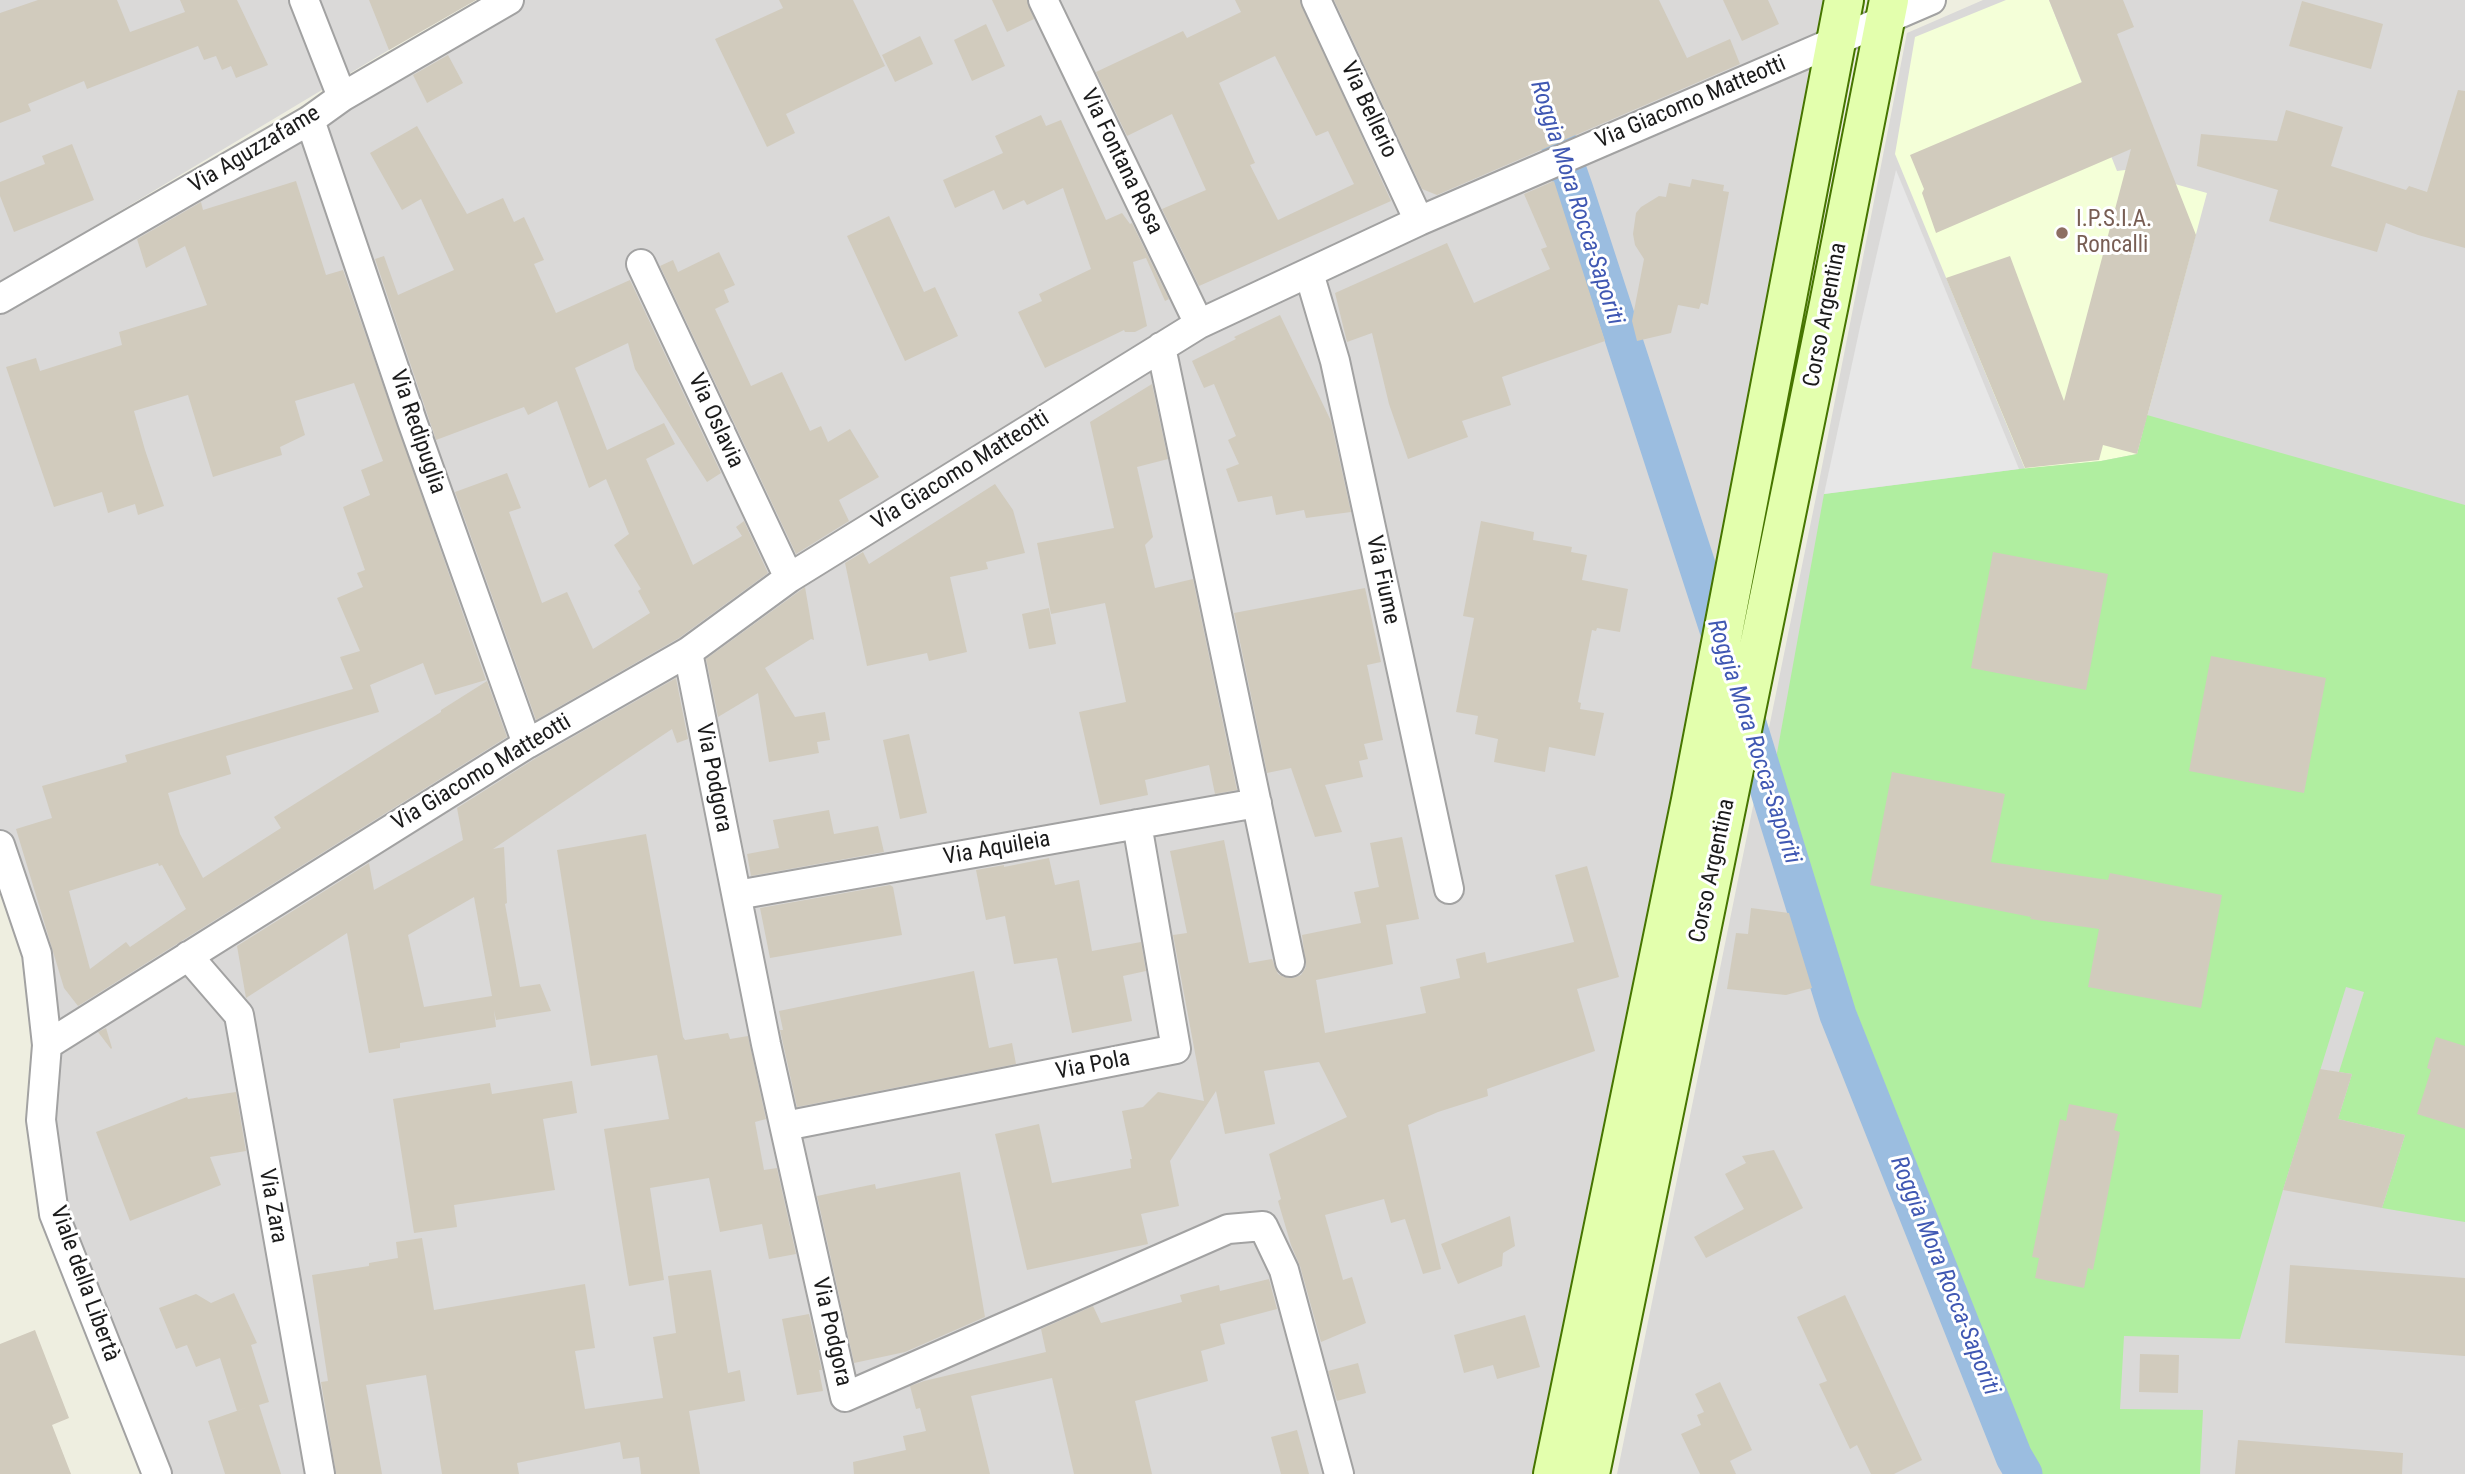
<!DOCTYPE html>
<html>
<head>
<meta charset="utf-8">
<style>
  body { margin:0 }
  canvas { display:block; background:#eeeee0 }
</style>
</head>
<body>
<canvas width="2465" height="1474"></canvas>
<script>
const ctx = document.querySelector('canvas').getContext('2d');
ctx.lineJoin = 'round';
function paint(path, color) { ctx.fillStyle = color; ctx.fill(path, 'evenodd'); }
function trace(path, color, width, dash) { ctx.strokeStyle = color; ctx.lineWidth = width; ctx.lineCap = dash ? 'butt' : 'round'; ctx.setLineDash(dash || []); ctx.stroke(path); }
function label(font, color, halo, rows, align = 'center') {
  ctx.font = font + ' "Roboto Condensed",sans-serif'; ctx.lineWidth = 6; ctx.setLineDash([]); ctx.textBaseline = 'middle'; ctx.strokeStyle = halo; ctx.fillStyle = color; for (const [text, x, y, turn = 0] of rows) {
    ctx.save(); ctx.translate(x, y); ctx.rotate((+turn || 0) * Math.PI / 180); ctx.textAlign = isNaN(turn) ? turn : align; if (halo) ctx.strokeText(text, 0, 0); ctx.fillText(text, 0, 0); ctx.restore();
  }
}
const residential = new Path2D(`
  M0 0H472L0 283Z
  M509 0H1844L1553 1474H157L54 1214 47 1045 0 845V299Z
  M1983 0H2465V1474H1617L1816 497 1907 33Z`);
const education = new Path2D(`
  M2006 0H2049L2117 171 2125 170 2207 193 2137 454 2101 461 2025 469 1895 154 1915 37Z`);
const grass = new Path2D(`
  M2147 415 2465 505V1222L2382 1208 2405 1135 2338 1119 2352 1074 2339 1072 2364 992 2346 987 2283 1190 2240 1339 2124 1336 2120 1409 2203 1410 2200 1474H2034L2028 1463 1849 1014 1775 764 1824 494 2019 469 2101 461 2137 454Z`);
const parking = new Path2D(`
  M1896 170 2019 469 1824 494 1860 327Z`);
const canal = new Path2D(`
  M1509 0 1575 190 1724 648
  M1742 704 1838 1015 2014 1457 2024 1474`);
const building = new Path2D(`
  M38 0H117L130 32 185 12 180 0H237L268 65 236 78 231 66 222 70 216 56 204 60 198 46 87 89 84 81 28 104 31 111 0 123V13Z
  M369 0H476L389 50Z
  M779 0H853L885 66 786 114 795 133 767 147 715 39 783 8Z
  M992 0H1027L1034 19 1007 32Z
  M1235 0H1300L1391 201 1199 286 1162 209 1206 190 1172 114 1127 136 1096 72 1183 31 1187 38 1241 12ZM1275 56 1316 136 1328 131 1354 184 1278 220 1250 165 1255 163 1219 83Z
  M1334 0H1659L1687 58 1730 39 1740 64 1437 195 1422 189Z
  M1723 0H1768L1779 24 1742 41Z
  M2049 0H2123L2134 27 2117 34 2196 235 2137 454 2103 445 2099 460 2025 468 1946 278 2010 256 2064 401 2131 149 1936 233 1922 193 1924 189 1910 155 2082 82Z
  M2302 1 2383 24 2371 69 2289 46Z
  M986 24 1005 66 972 81 954 40Z
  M920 36 933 64 895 82 882 55Z
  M448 55 463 83 427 103 413 75Z
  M2458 90 2465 91V248L2418 235 2386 223 2377 252 2269 221 2278 190 2197 166 2201 134 2277 141 2286 110 2343 127 2331 166 2406 190 2409 186 2427 192Z
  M1041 115 1046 126 1061 120 1106 220 1122 213 1130 224 1132 223 1169 299 1165 301 1146 258 1133 262 1147 326 1135 332H1125L1124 330 1045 368 1018 312 1042 301 1039 294 1091 269 1063 188 1027 205 1024 200 1003 210 994 190 955 208 943 180 1003 153 995 136Z
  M417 126 467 214 503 198 514 222 524 217 544 260 534 264 556 313 630 280 721 473 707 482 635 369 628 343 575 368 607 450 664 423 675 444 646 459 693 565 742 536 736 527 744 521 768 573 679 638 536 720 455 492 507 473 521 508 509 512 542 603 567 592 593 649 650 613 638 591 641 589 614 545 629 534 606 479 589 488 557 401 528 415 524 407 436 440 375 259 384 256 398 295 454 270 421 199 402 210 370 153Z
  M72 144 94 200 14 232 0 196V182L45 164 42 156Z
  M1692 179 1724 185 1723 191 1729 192 1708 305 1701 303 1699 309 1678 305 1671 333 1637 341 1632 321 1644 259 1635 245 1633 234 1636 213 1641 207 1659 196 1666 197 1669 183 1690 187Z
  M296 181 326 275 343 270 486 680 435 695 423 663 370 685 379 712 226 756 231 774 168 793 180 834 203 878 281 828 274 817 441 712V710L487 681 507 737 78 1006 64 988 16 829 52 818 42 786 127 762 125 755 353 689 340 657 360 651 337 598 363 587 357 573 365 570 343 507 370 495 361 470 383 461 354 383 295 401 305 435 280 447 282 455 213 477 188 395 134 411 145 450 164 506 138 515 135 504 108 513 102 492 54 507 6 367 36 358 40 371 122 345 119 332 207 305 185 246 146 268 137 239 201 202 203 210ZM158 863 159 866 162 865 186 909 130 947 126 942 90 969 69 891Z
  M1554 181 1605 341 1502 377 1511 405 1462 421 1468 437 1408 459 1389 404 1372 333 1347 342 1335 293 1447 243 1474 303 1550 269 1541 249 1547 247 1524 194Z
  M889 216 924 292 935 287 958 336 905 361 847 236Z
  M719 252 735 285 724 290 729 302 715 309 751 386 782 372 810 431 821 426 828 442 850 429 879 477 839 500 849 521 796 554 660 266 673 260 678 272Z
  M1280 315 1331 421 1351 512 1306 518 1304 510 1276 515 1272 496 1238 502 1226 469 1239 464 1228 440 1236 436 1214 384 1204 388 1192 361 1236 339 1234 337Z
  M1152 384 1168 459 1137 467 1153 537 1145 545 1155 588 1193 579 1237 790 1215 794 1209 765 1145 780 1148 795 1100 805 1079 712 1126 702 1105 603 1051 614 1037 543 1114 528 1090 422Z
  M995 484 1013 510 1025 553 986 562 988 569 950 577 967 652 929 661 927 653 867 666 845 563 863 552 869 564Z
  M1481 521 1534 532 1533 540 1572 547 1571 552 1587 555 1582 580 1628 589 1620 632 1597 628 1596 631 1592 630 1578 702 1581 703 1580 709 1604 713 1595 756 1549 747 1545 772 1494 762 1498 739 1475 734 1478 716 1456 712 1474 618 1463 616Z
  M1993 552 2108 574 2086 690 1971 668Z
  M805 587 814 640 811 639 765 668 795 717 825 712 830 740 817 742 819 753 769 762 758 693 718 717 706 659Z
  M1365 588 1381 662 1367 665 1383 740 1364 744 1368 759 1359 761 1363 777 1325 785 1342 832 1315 837 1291 768 1267 773 1234 613Z
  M1049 608 1056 644 1029 649 1022 614Z
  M2211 656 2326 678 2304 793 2189 771Z
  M676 678 688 739 677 743 672 729 493 849 504 847 507 903 505 904 520 987 540 984 551 1011 496 1020 494 1010 496 1027 400 1043V1048L369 1053 347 933 246 998 237 946 369 863 374 890 463 840 457 808 536 758ZM474 897 492 996 424 1007 408 935Z
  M909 734 927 813 900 819 883 740Z
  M1892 772 2005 794 1991 862 2108 880 2110 873 2222 895 2201 1008 2088 987 2099 929 2030 919 2031 917 1870 885Z
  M829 810 834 834 878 826 884 852 751 876 747 854 779 848 773 820Z
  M646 834 683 1037 685 1040 728 1033 730 1039 748 1036 766 1119 755 1122 764 1170 777 1168 796 1254 769 1259 762 1224 720 1232 709 1178 650 1188 664 1280 629 1286 604 1129 669 1119 657 1055 591 1066 557 850Z
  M1402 837 1419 919 1386 925 1393 964 1316 980 1325 1033 1426 1013 1420 987 1460 978 1456 959 1485 952 1487 963 1574 942 1555 875 1587 866 1619 977 1577 989 1595 1051 1487 1089 1488 1096 1438 1112 1408 1125 1441 1269 1423 1274 1405 1219 1391 1223 1384 1199 1325 1215 1343 1280 1352 1277 1366 1323 1321 1342 1300 1266 1291 1245 1278 1201 1281 1199 1269 1154 1347 1117 1319 1062 1264 1071 1275 1124 1225 1134 1216 1091 1170 1161 1179 1206 1141 1214 1148 1244 1027 1270 995 1134 1039 1124 1052 1183 1131 1168 1130 1159H1132L1122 1111 1143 1107 1158 1092 1204 1101 1173 935 1187 933 1170 851 1224 840 1249 963 1272 959 1278 974 1284 977 1293 978 1301 975 1306 967 1302 935 1361 923 1354 892 1379 887 1370 843Z
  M1049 858 1055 885 1079 880 1092 951 1141 942 1146 971 1123 976 1132 1021 1072 1033 1057 958 1014 964 1005 916 986 920 976 870 1004 865V867Z
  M890 885 893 887 902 935 770 958 760 908Z
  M1751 908 1789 913 1812 988 1786 995 1727 989 1736 933 1748 934Z
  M974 971 989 1048 1012 1043 1016 1064 797 1107 780 1030H783L779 1011Z
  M106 1028 112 1048 111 1049 98 1032Z
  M2436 1037 2465 1046V1129L2417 1114 2431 1070 2427 1068Z
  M2320 1069 2352 1074 2338 1119 2405 1135 2382 1208 2283 1190Z
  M572 1081 577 1113 543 1119 555 1190 454 1205 457 1227 414 1233 393 1099 490 1083 492 1094Z
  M236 1092 246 1151 210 1157 221 1185 130 1221 96 1132 187 1097 188 1099Z
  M2069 1104 2118 1114 2114 1130 2120 1132 2093 1270 2088 1268 2084 1288 2035 1278 2039 1258 2032 1257 2060 1119 2066 1121Z
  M1774 1150 1803 1208 1706 1258 1694 1237 1744 1209 1725 1174 1746 1163 1742 1156Z
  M960 1172 985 1317 905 1352 854 1363 817 1196 875 1184 876 1189Z
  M1510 1216 1515 1246 1503 1253 1502 1266 1458 1284 1441 1244Z
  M422 1238 434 1310 585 1284 595 1348 575 1351 585 1409 663 1398 653 1337 676 1333 668 1276 711 1270 728 1373 740 1370 745 1401 689 1411 700 1474H641L639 1457 623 1459 620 1442 517 1463 519 1474H442L426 1375 366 1385 382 1474H336L321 1382 328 1381 312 1275 369 1266V1263L398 1258 396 1242Z
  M2290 1265 2465 1278V1356L2285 1343Z
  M1269 1279 1277 1309 1220 1324 1225 1344 1201 1351 1208 1381 1135 1401 1152 1474H1074L1052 1378 971 1396 990 1474H854L853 1462 906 1450 903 1436 926 1431 920 1408 916 1409 910 1386 924 1381 1046 1352 1041 1329 1093 1306 1101 1323 1182 1302 1180 1295 1219 1285 1220 1291Z
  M234 1293 257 1343 251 1345 269 1402 259 1405 281 1474H225L208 1421 248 1407 237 1411 220 1358 196 1367 187 1345 176 1349 159 1308 196 1294 211 1303Z
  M1845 1295 1922 1460 1894 1474H1871L1857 1445 1850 1449 1819 1384 1827 1381 1797 1317Z
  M809 1314 822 1370H819L823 1391 797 1395 782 1319Z
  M1525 1315 1540 1367 1497 1379 1493 1365 1464 1373 1454 1335Z
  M35 1330 69 1418 52 1425 71 1474H0V1344Z
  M2140 1354 2179 1355 2178 1393 2139 1392Z
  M1358 1363 1366 1393 1337 1401 1328 1371Z
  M1720 1382 1752 1450 1730 1461 1736 1474H1700L1681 1434 1701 1425 1697 1415 1704 1412 1695 1394Z
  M1297 1430 1309 1474H1281L1271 1437Z
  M2238 1440 2403 1453 2402 1474H2235Z`);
const minor = new Path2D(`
  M304 0 342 97
  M1043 0 1199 324
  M1316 0 1419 221
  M310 120 412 421 527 744
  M641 264 789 578
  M1309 273 1335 361 1449 889
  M0 299 310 120 342 97 509 0
  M1161 347 1290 962
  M688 652 766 1044 845 1397 1228 1229 1263 1226 1284 1270 1339 1474
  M0 845 37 954 47 1045 41 1120 54 1214 157 1474
  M737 895 1257 803
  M188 956 239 1015 320 1474
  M47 1045 527 744 688 652 789 578 1199 324 1419 221 1931 0
  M785 1126 1176 1049 1137 824`);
const secondary = new Path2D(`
  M1553 1474 1691 800 1844 0
  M1590 1474 1829 304 1889 0`);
const markers = [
  [2062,233,7,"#8d6e63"]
];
const streetNames = [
  ["Via Giacomo Matteotti",1691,103,-23],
  ["Via Bellerio",1368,110,65],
  ["Via Aguzzafame",255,150,-31],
  ["Via Fontana Rosa",1121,162,64],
  ["Corso Argentina",1826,315,-79],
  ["Via Oslavia",715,421,65],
  ["Via Redipuglia",417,432,71],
  ["Via Giacomo Matteotti",961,471,-32],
  ["Via Fiume",1382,580,78],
  ["Via Giacomo Matteotti",482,773,-31],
  ["Via Podgora",713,778,79],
  ["Via Aquileia",997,849,-10],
  ["Corso Argentina",1713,871,-78],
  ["Via Pola",1093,1066,-11],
  ["Via Zara",272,1206,80],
  ["Viale della Libertà",84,1284,70],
  ["Via Podgora",831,1332,77]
];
const educationNames = [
  ["I.P.S.I.A.",2076,220],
  ["Roncalli",2076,246]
];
const waterNames = [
  ["Roggia Mora Rocca-Saporiti",1576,203,72],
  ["Roggia Mora Rocca-Saporiti",1753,742,72],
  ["Roggia Mora Rocca-Saporiti",1944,1276,68]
];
paint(residential, '#dad9d8');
paint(education, '#f4ffd8');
paint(grass, '#b0eea0');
paint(parking, '#e7e7e7');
trace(canal, '#9bbde0', 37);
paint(building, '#d1cbbd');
trace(minor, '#a2a2a2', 32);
trace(secondary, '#467500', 42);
trace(minor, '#fff', 28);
trace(secondary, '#e3ffad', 38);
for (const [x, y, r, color] of markers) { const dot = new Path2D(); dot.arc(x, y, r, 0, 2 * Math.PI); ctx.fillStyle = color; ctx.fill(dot); trace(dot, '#fff', 2.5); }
label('23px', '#1b1b1b', '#fff', streetNames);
label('23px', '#785e54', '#fff', educationNames, 'left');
label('italic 24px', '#4058b3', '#fff', waterNames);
</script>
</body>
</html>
